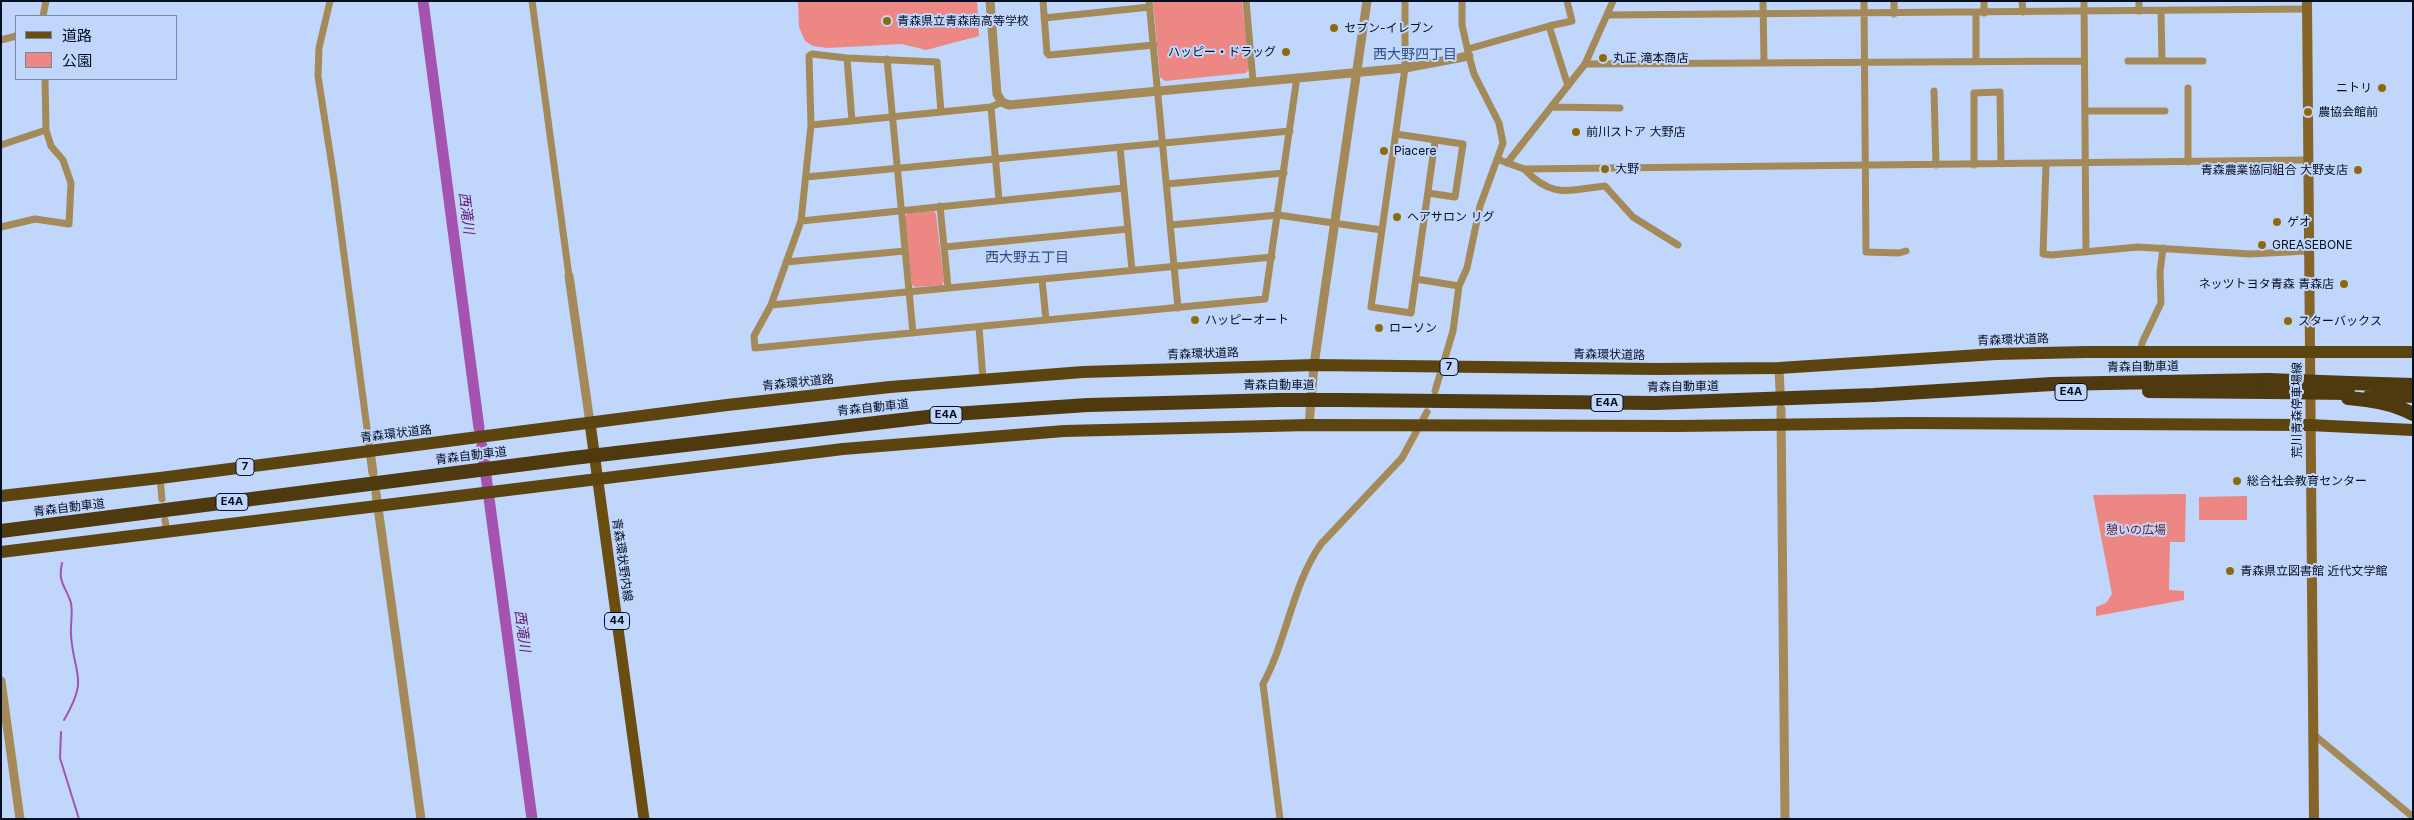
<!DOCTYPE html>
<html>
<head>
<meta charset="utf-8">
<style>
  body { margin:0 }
  #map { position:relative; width:2414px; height:820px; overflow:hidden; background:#c1d6fb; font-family:Inter,"Noto Sans JP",sans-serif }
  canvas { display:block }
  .frame { position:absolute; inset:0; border:2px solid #050f24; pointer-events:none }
  .legend { position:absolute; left:15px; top:15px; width:162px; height:65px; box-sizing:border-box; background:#c1d6fb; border:1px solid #7686a5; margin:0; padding:6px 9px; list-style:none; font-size:15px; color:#050f24 }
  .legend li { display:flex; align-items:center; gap:10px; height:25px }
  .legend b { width:25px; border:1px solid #7686a5 }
</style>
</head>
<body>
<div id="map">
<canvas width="2414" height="820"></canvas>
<div class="frame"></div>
<ul class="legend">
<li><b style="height:6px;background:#694d11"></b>道路</li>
<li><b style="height:14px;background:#ed8784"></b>公園</li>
</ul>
</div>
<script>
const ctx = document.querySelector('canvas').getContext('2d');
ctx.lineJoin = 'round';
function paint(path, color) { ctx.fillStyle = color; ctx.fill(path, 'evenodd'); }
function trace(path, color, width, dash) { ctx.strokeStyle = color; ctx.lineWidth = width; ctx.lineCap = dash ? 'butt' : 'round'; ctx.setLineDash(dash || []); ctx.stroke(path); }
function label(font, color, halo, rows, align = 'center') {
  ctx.font = font + ' Inter,"Noto Sans JP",sans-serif'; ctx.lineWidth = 4; ctx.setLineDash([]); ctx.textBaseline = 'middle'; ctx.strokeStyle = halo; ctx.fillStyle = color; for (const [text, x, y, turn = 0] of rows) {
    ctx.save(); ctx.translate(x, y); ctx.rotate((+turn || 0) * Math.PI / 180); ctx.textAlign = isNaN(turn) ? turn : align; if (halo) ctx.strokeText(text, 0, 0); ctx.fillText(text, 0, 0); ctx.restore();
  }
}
const green = new Path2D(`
  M798 1H977L979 36 926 50 902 44 828 48 813 46 805 41 799 27Z
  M1153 1H1242L1249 69 1246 73 1165 81 1160 77Z
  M934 211 936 214 944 281 942 285 915 287 912 285 905 216 908 213Z
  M2186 494 2185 542H2170L2169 590 2184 591V600L2096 616V607L2106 603 2112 594 2093 495Z
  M2247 496V520H2199V497Z`);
const stream = new Path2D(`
  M62 563C58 582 64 584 70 600 74 609 70 624 71 635 74 677 89 677 64 720
  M61 732 60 758 79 819`);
const river = new Path2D(`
  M423 1 479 428
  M482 446 532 819`);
const minor = new Path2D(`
  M330 1 319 48 318 76 334 179 370 451
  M532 1 569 276
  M1043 1 1047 53 1049 55 1154 45
  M1149 1 1178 308
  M1246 1 1253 81
  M1405 1V68L1371 307 1411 313 1435 141
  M1763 1 1764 63
  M1864 1 1866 252 1899 253 1906 251
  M1894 1V14
  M1984 1V13
  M2022 1 2023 12
  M2084 1 2086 252
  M2139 11V1
  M2161 11 2162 61
  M1976 13V62
  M1607 15 2307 9
  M43 16 46 1
  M1044 18 1150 7
  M1549 26 1572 21 1567 1
  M1 40 16 36
  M1468 49 1549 26 1568 86
  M847 58 852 121
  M887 59 913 333
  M2128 61H2203
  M1585 64 2084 61
  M2188 88V162
  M1934 91 1936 165
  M991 107 999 200
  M1552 107 1620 108
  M2085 111H2165
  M941 112 937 62 847 58 812 54 809 56 811 125 801 221 771 305 754 336 755 348 1265 299 1297 77
  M811 125 991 107 1002 102
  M1396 134 1463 144 1455 197 1428 193
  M1 145 46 130
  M1120 148 1132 270
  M1497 159 1524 169 2309 160
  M1507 163 1585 64 1613 1
  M2046 164 2043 254 2051 255 2138 247 2250 254 2307 251
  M1974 165V93L2000 92 2001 164
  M1524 169C1553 199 1567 190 1605 186L1633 217 1678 245
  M806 177 1290 131
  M1167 184 1284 173
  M940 206 948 287
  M801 221 1124 188
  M1171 225 1278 215 1382 230
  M1 227 35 219 69 224 71 183 63 160 51 146 46 130 45 79
  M945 247 1128 229
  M786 262 905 251
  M1042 279 1046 320
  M1416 279 1459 286
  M771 305 1272 257
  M979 327 983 379
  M2141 351 2142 343 2161 303 2160 272 2163 248
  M1435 391 1453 331 1459 286 1467 268 1480 206 1503 143 1499 123 1474 74 1469 56 1462 25V1
  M160 478 162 499
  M165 520 167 532
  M2313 734 2413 817
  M1280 819 1263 684C1287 640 1292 585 1321 544L1402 458 1427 412`);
const tertiary = new Path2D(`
  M990 1 997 94 1002 102 1009 105 1405 68 1469 56
  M569 276 590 423
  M1779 368 1780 390
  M1781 409 1785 819
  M1309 425 1314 365 1367 1
  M370 451 373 473
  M376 493 421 819
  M1 681 20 819`);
const secondary = new Path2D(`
  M2307 1 2314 819`);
const primary = new Path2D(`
  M590 423 644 819`);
const trunk = new Path2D(`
  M1 496 160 478 727 405 890 387 1083 372 1314 365 1657 369 1779 368 1996 354 2086 352H2413
  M1 552 843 449 1064 431 1309 425 1678 426 1908 423 2309 425 2413 430`);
const motorway = new Path2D(`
  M2349 383 2413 385
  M2149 391 2269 392
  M2371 394 2413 396
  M2348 398C2371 400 2392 403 2413 414
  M1341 400 1655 403 1874 395 2052 384 2268 380
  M616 453 953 414 1088 405 1278 400
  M1 531 573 458`);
const motorwayBridge = new Path2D(`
  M2268 380 2349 383
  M2269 392 2348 393
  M1278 400H1341
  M573 458 616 453`);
const markers = [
  [887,21,5,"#8f690f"],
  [1334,28,5,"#8f690f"],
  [1286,52,5,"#8f690f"],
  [1603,58,5,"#8f690f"],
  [2382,88,5,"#8f690f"],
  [2308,112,5,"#8f690f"],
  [1576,132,5,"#8f690f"],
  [1384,151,5,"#8f690f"],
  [1605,169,5,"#8f690f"],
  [2358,170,5,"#8f690f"],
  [1397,217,5,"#8f690f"],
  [2277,222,5,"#8f690f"],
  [2262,245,5,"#8f690f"],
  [2344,284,5,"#8f690f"],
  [1195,320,5,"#8f690f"],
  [2288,321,5,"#8f690f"],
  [1379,328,5,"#8f690f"],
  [2237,481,5,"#8f690f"],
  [2230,571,5,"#8f690f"]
];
const shields = [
  [1449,367,18],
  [2071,392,32],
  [1607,403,32],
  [946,415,32],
  [245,467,18],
  [232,502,32],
  [617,621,25]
];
const shieldNames = [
  ["7",1449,367],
  ["E4A",2071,392],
  ["E4A",1607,403],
  ["E4A",946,415],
  ["7",245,467],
  ["E4A",232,502],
  ["44",617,621]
];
const poiNames = [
  ["青森県立青森南高等学校",897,21],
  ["セブン-イレブン",1344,28],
  ["ハッピー・ドラッグ",1276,52,"right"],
  ["丸正 滝本商店",1613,58],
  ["ニトリ",2372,88,"right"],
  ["農協会館前",2318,112],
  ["前川ストア 大野店",1586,132],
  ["Piacere",1394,151],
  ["大野",1615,169],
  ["青森農業協同組合 大野支店",2348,170,"right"],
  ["ヘアサロン リグ",1407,217],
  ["ゲオ",2287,222],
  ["GREASEBONE",2272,245],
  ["ネッツトヨタ青森 青森店",2334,284,"right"],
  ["ハッピーオート",1205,320],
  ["スターバックス",2298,321],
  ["ローソン",1389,328],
  ["総合社会教育センター",2247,481],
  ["青森県立図書館 近代文学館",2240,571]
];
const streetNames = [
  ["青森環状道路",2013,340,-2],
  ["青森環状道路",1203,354,-2],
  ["青森環状道路",1609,355,1],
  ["青森自動車道",2143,367,-1],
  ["青森環状道路",798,383,-6],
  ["青森自動車道",1279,385],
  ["青森自動車道",1683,387,-1],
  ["青森自動車道",873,408,-6],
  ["荒川青森停車場線",2297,410,-90],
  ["青森環状道路",396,434,-7],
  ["青森自動車道",471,456,-7],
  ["青森自動車道",69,508,-7],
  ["青森環状野内線",622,560,82]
];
const parkNames = [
  ["憩いの広場",2136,530]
];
const neighbourhoodNames = [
  ["西大野四丁目",1415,55],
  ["西大野五丁目",1027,258]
];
const waterNames = [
  ["西滝川",466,213,83],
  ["西滝川",522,631,82]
];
paint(green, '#ed8784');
trace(stream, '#a553b1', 2);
trace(river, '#a553b1', 11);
trace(minor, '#a48959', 7);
trace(tertiary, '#a48959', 9);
trace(secondary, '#846527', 10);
trace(primary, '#694d11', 11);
trace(trunk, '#5c4410', 12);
trace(motorway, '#4f3a0f', 14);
trace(motorwayBridge, '#4f3a0f', 14);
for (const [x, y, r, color] of markers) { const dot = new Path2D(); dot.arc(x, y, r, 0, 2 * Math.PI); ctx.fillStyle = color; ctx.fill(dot); trace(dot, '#c1d6fb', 2); }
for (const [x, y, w] of shields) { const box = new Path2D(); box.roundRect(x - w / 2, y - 8.5, w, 17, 4); ctx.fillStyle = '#c1d6fb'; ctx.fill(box); trace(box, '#050f24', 1); }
label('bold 11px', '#050f24', null, shieldNames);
label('12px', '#050f24', '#c1d6fb', poiNames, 'left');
label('12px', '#050f24', '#c1d6fb', streetNames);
label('12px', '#6c1a1f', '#c1d6fb', parkNames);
label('14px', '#324d81', '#c1d6fb', neighbourhoodNames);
label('italic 14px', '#61136d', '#c1d6fb', waterNames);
</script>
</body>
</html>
